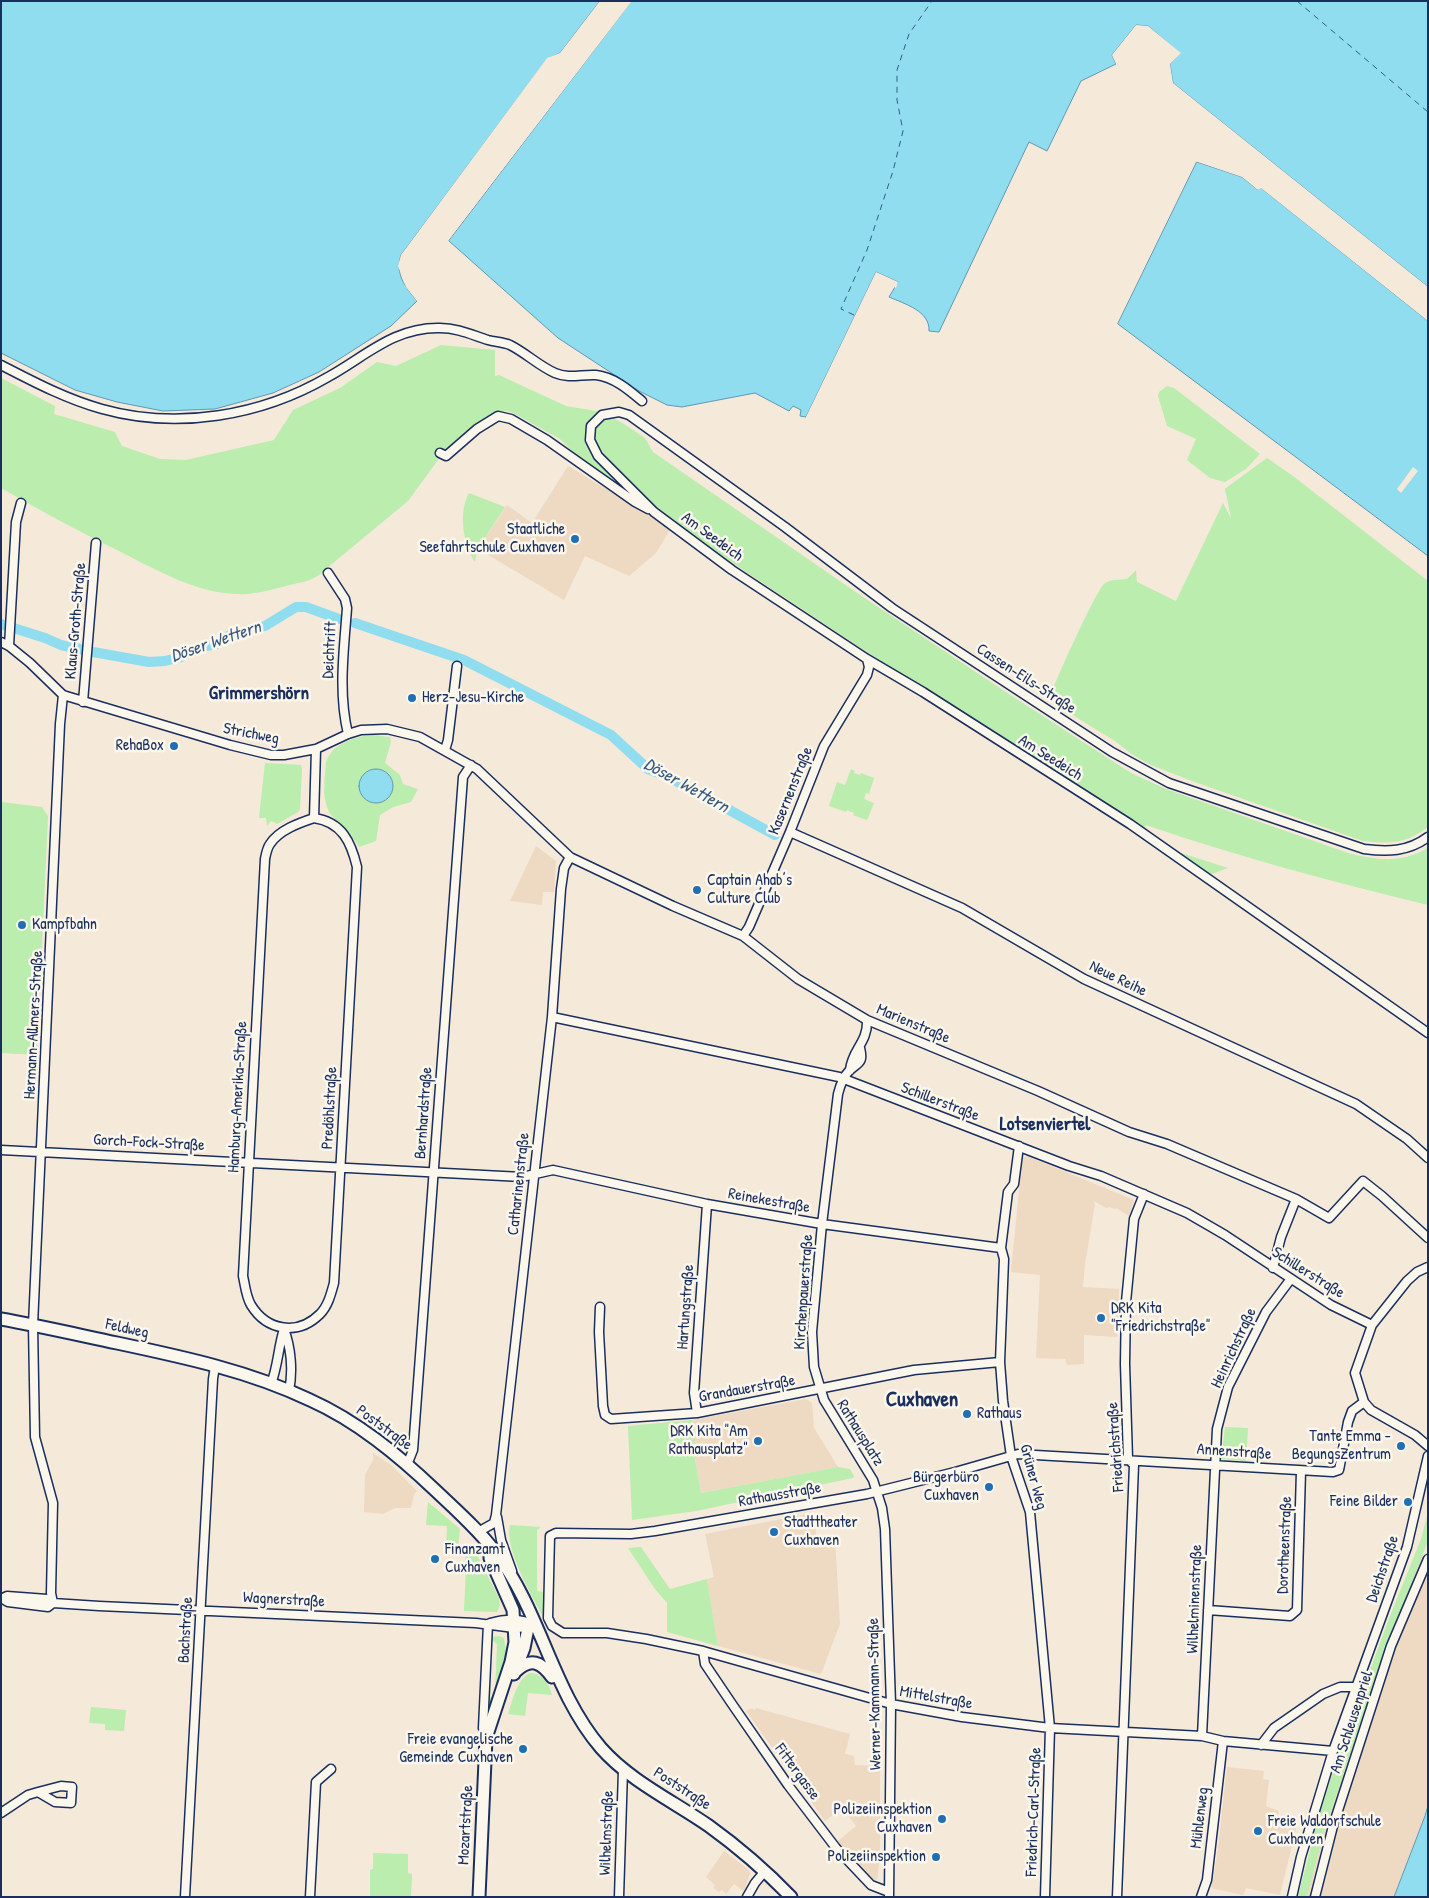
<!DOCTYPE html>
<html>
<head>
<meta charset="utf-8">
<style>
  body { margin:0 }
  #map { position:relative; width:1429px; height:1898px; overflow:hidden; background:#f5e9d9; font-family:"Patrick Hand",sans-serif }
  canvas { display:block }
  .frame { position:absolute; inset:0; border:2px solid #1b2f5e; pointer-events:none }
</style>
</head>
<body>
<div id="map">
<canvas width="1429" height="1898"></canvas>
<div class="frame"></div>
</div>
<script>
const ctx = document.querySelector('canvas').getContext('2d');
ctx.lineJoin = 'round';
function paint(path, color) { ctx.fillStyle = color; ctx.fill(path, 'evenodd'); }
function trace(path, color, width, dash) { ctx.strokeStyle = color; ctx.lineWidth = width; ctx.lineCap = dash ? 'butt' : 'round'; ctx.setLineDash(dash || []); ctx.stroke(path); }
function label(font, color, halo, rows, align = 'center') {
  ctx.font = font + ' "Patrick Hand",sans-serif'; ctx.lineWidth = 5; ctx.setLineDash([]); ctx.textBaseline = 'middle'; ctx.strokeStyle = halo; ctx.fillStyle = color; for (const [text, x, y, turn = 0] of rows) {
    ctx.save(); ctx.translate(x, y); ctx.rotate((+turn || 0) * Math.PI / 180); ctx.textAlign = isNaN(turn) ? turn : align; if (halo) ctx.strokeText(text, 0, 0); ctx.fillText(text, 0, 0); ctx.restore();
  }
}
const built = new Path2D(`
  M568 466 671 528 656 553 629 576 585 556 564 600 478 549 507 505 532 523Z
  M536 846 556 861 554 892H543L542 905 510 901Z
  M1027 1156 1134 1200 1129 1216 1116 1208 1115 1209 1109 1207 1106 1208 1094 1201 1095 1204 1085 1264 1083 1287 1119 1289 1117 1337 1084 1335V1364L1067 1365 1065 1359 1036 1358 1040 1275 1011 1272 1020 1180 1023 1158Z
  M806 1399 812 1403 814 1428 838 1467 701 1493 693 1447 696 1436 692 1420Z
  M373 1453 391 1465 417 1491 414 1494 411 1508H395L383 1514 364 1512 365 1475 373 1460Z
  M812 1513 817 1538 830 1536V1540L835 1539 840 1624 821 1674 718 1646 707 1579 714 1577 705 1534Z
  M1421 1557 1428 1558V1806L1425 1816 1394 1897H1307L1324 1832 1385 1651Z
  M752 1708 754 1710 756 1708 850 1734 845 1754 854 1756 855 1765 880 1766V1857L877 1880 871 1879 845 1854 838 1841 856 1826 842 1808 825 1821 746 1711Z
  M1227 1767 1264 1771 1263 1779 1269 1780 1266 1806 1279 1811 1278 1816 1298 1821 1280 1895 1246 1888 1243 1895 1211 1888 1217 1856Z
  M724 1851 749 1870 750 1874 744 1891 734 1884 726 1894 722 1890 719 1892 713 1888 715 1885 706 1877Z`);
const green = new Path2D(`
  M441 345 495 350V376L499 375 566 406 596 411 621 422 645 438 653 452 863 597 1018 700 1131 773 1166 789 1348 853C1377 860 1400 864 1428 848V905C1333 882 1239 857 1146 825L1144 829 1005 741 906 676 888 666 713 550 662 512 633 499 583 462 560 439 513 413 507 411 499 412 446 449 408 501 327 568C316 581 302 582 286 586 270 590 254 595 237 594 197 593 158 571 123 553 82 533 41 511 1 488V378L55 406 54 414 115 432 122 446 160 459 186 460 274 440 293 410 340 388 377 362 396 366Z
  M1167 386 1174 388 1260 454 1246 469 1225 482 1210 478 1187 460 1196 439 1167 426 1158 396 1159 392Z
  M1267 458 1293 476 1428 581V827C1405 844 1390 844 1363 841L1192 781 1151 765 1133 755 1115 741 1058 706 1050 698C1053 685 1096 591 1104 584 1110 579 1119 580 1127 579L1136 570 1137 582 1176 601 1223 503 1231 518 1225 489 1226 488Z
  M469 493 505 507 477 550 475 562C463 544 458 512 469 493Z
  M372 735 390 737 391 742 385 763 400 775 403 784 418 789 411 802 393 807 380 815 376 841 359 847C352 835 343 828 334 818 320 804 325 779 326 762 333 743 354 737 372 735Z
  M265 763 301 765 302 769 300 809 298 812 277 824 271 821 267 826 266 818H259Z
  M851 769 855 771 854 773 860 775 861 773 874 778 869 794 866 793 864 799 874 803 867 820 853 815 854 813 847 810 846 812 829 806 837 782 845 785Z
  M1 802 42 807 48 816 37 1055 1 1053Z
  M1178 852 1228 868 1209 875Z
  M692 1420 696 1436 693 1447 701 1493 838 1467 850 1469 854 1476 853 1478 696 1511 632 1520 628 1426Z
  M1225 1427 1248 1428 1246 1461 1221 1459Z
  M428 1502 460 1529 458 1548H446L447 1526 426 1525Z
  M1428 1513V1541L1385 1651 1324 1832 1307 1897H1298L1319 1815 1335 1766 1388 1621 1421 1539Z
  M510 1525 541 1527 537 1530V1591L544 1592 543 1617C532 1596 504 1548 510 1525Z
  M641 1547 670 1589 707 1579 718 1646 667 1632V1603L655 1589 628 1548Z
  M468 1549H474L499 1598 500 1605 497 1612 464 1611 466 1565C465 1559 464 1555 468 1549Z
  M499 1636 504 1638 506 1652 511 1653 487 1725 488 1697H495L497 1644 491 1639V1637Z
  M530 1673C541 1673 550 1684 552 1695L528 1693 525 1716 508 1714C512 1702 517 1679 530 1673Z
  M91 1707 126 1710 124 1731 105 1730V1724L89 1723Z
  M373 1853 408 1854V1873L412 1874 411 1897H370V1870L373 1869Z`);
const water = new Path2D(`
  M1 1H600L560 53 547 59 401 255C395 275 405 286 417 301L391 326 319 372 273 393 215 409 163 411 117 402 75 390 1 353Z
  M632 1H1428V287L1173 83 1170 64 1180 53 1148 26 1136 25 1112 55 1116 64 1081 81 1047 151 1029 142 939 332 929 331C930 311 905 304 889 297L898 282 876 272 806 417 800 416 801 410 793 406 789 411 755 393 682 407 667 405 639 391 558 338 449 241Z
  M1197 162 1242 177 1258 190 1260 187 1428 321V556L1118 324Z
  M359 786a17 17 0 1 1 34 0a17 17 0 1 1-34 0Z
  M1428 1806V1897H1394L1425 1816Z`);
const pier = new Path2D(`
  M600 1H602V3L561 55 548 60 403 257 400 266 408 286 419 299 417 301 406 287 398 266 401 255 547 58 560 53Z
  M629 1H632L447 242V240Z
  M1136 25 1148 26 1181 53 1170 64 1173 83 1428 287V289L1171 85 1168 63 1177 53 1147 28 1137 27 1123 45 1115 56 1119 63 1117 66 1112 55Z
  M1197 160 1243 175 1257 187 1262 185 1428 318V321L1261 188 1258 190 1242 177 1195 161Z
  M876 272 898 282 896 288 892 286 895 284 877 275 807 419 806 417Z
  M1413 467 1418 471 1401 493 1397 489Z`);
const canal = new Path2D(`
  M355 623 464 660 611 735 648 769 669 777 775 835
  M1 624 45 638 61 645 93 652 149 662 165 661 181 657 197 648 216 644 230 635 265 626 296 607H306L339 619`);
const ferry = new Path2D(`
  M1297 1 1428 112
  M854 315 841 309 867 250 893 171 903 131 897 100V70L909 34 932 1`);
const street = new Path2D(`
  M1 365C34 382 66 399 102 409 177 430 261 416 328 377 366 356 394 327 440 328 458 328 472 335 488 340 495 342 503 342 510 345 526 353 539 366 555 373 569 379 582 374 596 375 614 377 629 390 642 401
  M440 453 446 456 477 429 498 416 511 419 547 440 635 502 648 509
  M328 573 345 599 347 608C344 650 338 692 348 734
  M1 642 9 646 30 663 63 695 230 745 271 755H284L316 749 348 734 361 730 387 729 420 737 477 769 570 857 673 906 743 936 798 979 867 1020 1038 1091 1129 1132 1167 1144 1296 1199 1329 1218 1363 1181 1382 1196 1428 1238
  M9 646 16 522 21 503
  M83 702 96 543
  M445 750 448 740 457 666
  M314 818C342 822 351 842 357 867L334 1283C331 1294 328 1306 320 1314 298 1336 267 1331 251 1305 246 1297 245 1285 243 1276L265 859C266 854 267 848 270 844 279 830 299 823 314 818Z
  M314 818 316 749
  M790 832 962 908 1084 979 1356 1104 1407 1139 1428 1158
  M1428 837C1408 852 1387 852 1364 849L1169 783 1112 752 892 608 785 527 629 415 619 412 602 415 591 426 590 440 598 456 654 512 732 570 867 659 923 692 1130 824 1428 1033
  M743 936 749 927 790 832 824 746 867 675 869 667 867 659
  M552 1017 839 1077 1069 1166 1101 1176 1187 1213 1225 1235 1331 1305 1372 1325
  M860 1048C864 1064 858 1062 849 1071 843 1077 840 1086 838 1094L822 1224 812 1332 814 1367 824 1400 873 1480 882 1508 885 1529 891 1704 889 1897
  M850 1070C852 1049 868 1043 867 1020
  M1019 1146 1014 1184 1008 1192 1001 1248 1004 1259 1000 1362 1003 1401 1011 1456 1030 1512 1050 1728 1045 1897
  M1 1150 522 1177 553 1170 707 1204 822 1224 1001 1248
  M1428 1267 1417 1272 1407 1281 1372 1325 1355 1373 1364 1402 1371 1410 1415 1435 1428 1446
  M1273 1268 1281 1237 1296 1199
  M600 1307 599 1332 603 1406 605 1415 611 1419 697 1413 914 1370 1000 1362
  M284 1329C291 1348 293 1371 289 1391
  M271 1384C278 1366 278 1348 284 1329
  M697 1413 694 1393 707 1204
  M407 1465 413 1450 463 777 471 765
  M497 1517 501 1540 512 1571
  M478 1532 494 1523 496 1515 552 1017 561 889 564 868 570 857
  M1 1598 8 1602 48 1607 53 1603
  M3 1598 7 1596 47 1599 53 1603 99 1606 476 1623 514 1628 531 1627
  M53 1603 51 1593 53 1503 35 1437 33 1325 60 724 63 695
  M1208 1610 1290 1616 1297 1610 1301 1471
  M490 1623C505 1619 523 1618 536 1626
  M703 1651 705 1664 732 1704 788 1785 836 1848 871 1885 889 1892
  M486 1736 483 1728 488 1624
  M1202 1736 1217 1429 1228 1387 1266 1312 1290 1280
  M1261 1745 1274 1728 1323 1694 1340 1687H1356
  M1333 1751 1223 1741 1202 1736 1050 1728 962 1717 891 1704 703 1651 646 1639 607 1633H563L552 1626 548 1618 550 1536 556 1533 631 1534 655 1531 867 1494 955 1472 1018 1454 1333 1472 1339 1470 1340 1465 1348 1422 1352 1411 1364 1402
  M61 1786 72 1787 71 1803 55 1802 38 1792Z
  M1 1813 28 1795 38 1792
  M185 1897 213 1379 215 1366
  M310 1897 316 1782 331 1769
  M619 1897 623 1770
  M747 1897 755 1883 765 1871
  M1117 1897 1134 1465 1128 1459 1125 1364 1126 1302 1134 1219 1144 1194
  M1201 1897 1207 1880 1223 1741
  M1292 1897 1301 1857 1333 1751 1407 1547 1428 1456
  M1315 1897 1333 1826 1391 1646 1428 1559`);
const secondary = new Path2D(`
  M1 1319C40 1326 79 1335 117 1343 183 1357 249 1371 310 1400 357 1421 398 1455 435 1490 456 1510 479 1530 496 1553 541 1612 552 1691 601 1748 630 1781 673 1801 709 1826 738 1847 766 1871 791 1897
  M516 1671C531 1657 541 1662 552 1677
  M514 1674 524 1648 528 1628
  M479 1897 486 1738 511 1662 515 1642 513 1610 490 1558`);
const markers = [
  [575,539,5,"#1f6fb2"],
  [412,698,5,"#1f6fb2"],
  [174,746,5,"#1f6fb2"],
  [697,890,5,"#1f6fb2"],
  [22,925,5,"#1f6fb2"],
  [1101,1318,5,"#1f6fb2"],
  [967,1414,5,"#1f6fb2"],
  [758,1441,5,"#1f6fb2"],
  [1401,1446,5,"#1f6fb2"],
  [989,1487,5,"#1f6fb2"],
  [1408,1502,5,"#1f6fb2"],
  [774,1532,5,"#1f6fb2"],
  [435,1559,5,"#1f6fb2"],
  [523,1749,5,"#1f6fb2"],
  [942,1819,5,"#1f6fb2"],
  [1258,1831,5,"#1f6fb2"],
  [936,1857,5,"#1f6fb2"]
];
const poiNames = [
  ["Staatliche",565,530],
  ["Seefahrtschule Cuxhaven",565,548],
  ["Herz-Jesu-Kirche",422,698,"left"],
  ["RehaBox",164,746],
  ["Captain Ahab’s",707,881,"left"],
  ["Culture Club",707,899,"left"],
  ["Kampfbahn",32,925,"left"],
  ["DRK Kita",1111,1309,"left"],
  ["\"Friedrichstraße\"",1111,1327,"left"],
  ["Rathaus",977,1414,"left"],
  ["DRK Kita \"Am",748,1432],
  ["Rathausplatz\"",748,1450],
  ["Tante Emma -",1391,1437],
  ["BegungsZentrum",1391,1455],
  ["Bürgerbüro",979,1478],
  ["Cuxhaven",979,1496],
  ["Feine Bilder",1398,1502],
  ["Stadttheater",784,1523,"left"],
  ["Cuxhaven",784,1541,"left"],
  ["Finanzamt",445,1550,"left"],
  ["Cuxhaven",445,1568,"left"],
  ["Freie evangelische",513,1740],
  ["Gemeinde Cuxhaven",513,1758],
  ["Polizeiinspektion",932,1810],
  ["Cuxhaven",932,1828],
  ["Freie Waldorfschule",1268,1822,"left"],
  ["Cuxhaven",1268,1840,"left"],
  ["Polizeiinspektion",926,1857]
];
const streetNames = [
  ["Am Seedeich",712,537,36],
  ["Klaus-Groth-Straße",76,621,-85],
  ["Deichtrift",330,650,-87],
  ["Cassen-Eils-Straße",1026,679,33],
  ["Strichweg",251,734,11],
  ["Am Seedeich",1050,758,32],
  ["Kasernenstraße",791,791,-68],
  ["Neue Reihe",1118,979,26],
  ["Marienstraße",913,1024,23],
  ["Hermann-Allmers-Straße",34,1025,-87],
  ["Hamburg-Amerika-Straße",238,1097,-87],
  ["Schillerstraße",940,1102,21],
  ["Predöhlstraße",330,1108,-87],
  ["Bernhardstraße",424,1113,-86],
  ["Gorch-Fock-Straße",149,1143,3],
  ["Catharinenstraße",519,1184,-84],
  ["Reinekestraße",769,1201,10],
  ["Schillerstraße",1308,1273,32],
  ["Kirchenpauerstraße",804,1292,-86],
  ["Hartungstraße",686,1307,-86],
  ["Feldweg",127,1329,12],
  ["Heinrichstraße",1234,1348,-65],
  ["Grandauerstraße",747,1389,-10],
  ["Poststraße",384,1428,36],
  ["Rathausplatz",860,1433,58],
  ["Friedrichstraße",1116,1447,-94],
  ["Annenstraße",1234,1452,4],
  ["Grüner Weg",1033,1477,75],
  ["Rathausstraße",780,1495,-10],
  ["Dorotheenstraße",1285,1545,-88],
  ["Deichstraße",1383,1569,-71],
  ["Wilhelminenstraße",1195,1599,-88],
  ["Wagnerstraße",284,1600,3],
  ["Bachstraße",186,1630,-87],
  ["Werner-Kammann-Straße",875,1694,-91],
  ["Mittelstraße",936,1698,10],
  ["Am Schleusenpriel",1352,1722,-72],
  ["Fittergasse",797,1772,54],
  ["Poststraße",682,1789,33],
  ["Friedrich-Carl-Straße",1034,1812,-88],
  ["Mühlenweg",1200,1818,-83],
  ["Mozartstraße",466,1825,-87],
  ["Wilhelmstraße",607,1833,-88]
];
const waterNames = [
  ["Döser Wettern",216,642,-19],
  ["Döser Wettern",686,786,29]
];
const quarterNames = [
  ["Grimmershörn",259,694],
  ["Lotsenviertel",1045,1125]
];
const districtNames = [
  ["Cuxhaven",922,1400]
];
paint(built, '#eed9c3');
paint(green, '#baedae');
paint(water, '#8fddee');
trace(water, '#6197b4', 1);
paint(pier, '#f5e9d9');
trace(canal, '#8fddee', 10);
trace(ferry, '#385a82', 1, [6, 5]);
trace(street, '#1b2f5e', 11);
trace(secondary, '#1b2f5e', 15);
trace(street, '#fbf7ec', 8);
trace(secondary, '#fbf7ec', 11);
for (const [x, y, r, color] of markers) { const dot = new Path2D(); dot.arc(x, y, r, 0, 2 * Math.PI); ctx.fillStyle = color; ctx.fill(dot); trace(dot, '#fbf7ec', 2); }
label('16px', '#1b2f5e', '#fbf7ec', poiNames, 'right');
label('16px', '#1b2f5e', '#fbf7ec', streetNames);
label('italic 18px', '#385a82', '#fbf7ec', waterNames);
label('bold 19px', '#1b2f5e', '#fbf7ec', quarterNames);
label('bold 21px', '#1b2f5e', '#fbf7ec', districtNames);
</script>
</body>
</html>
